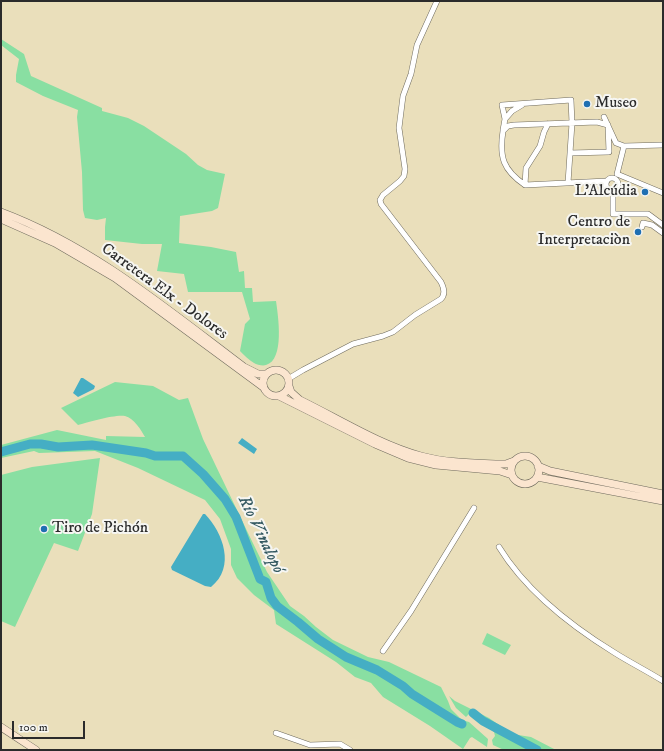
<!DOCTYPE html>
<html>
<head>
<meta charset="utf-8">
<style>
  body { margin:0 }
  #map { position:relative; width:664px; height:751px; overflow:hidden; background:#eadfbb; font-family:"IM FELL DW Pica",serif }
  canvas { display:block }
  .frame { position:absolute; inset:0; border:2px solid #2b2b2b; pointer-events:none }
  .scale { position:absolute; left:12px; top:721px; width:73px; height:18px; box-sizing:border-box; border:2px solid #2b2b2b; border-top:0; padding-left:5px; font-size:12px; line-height:14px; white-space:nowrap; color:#2b2b2b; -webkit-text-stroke:3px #f6f6f2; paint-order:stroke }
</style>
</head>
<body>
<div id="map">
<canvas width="664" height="751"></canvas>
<div class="frame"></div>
<div class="scale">100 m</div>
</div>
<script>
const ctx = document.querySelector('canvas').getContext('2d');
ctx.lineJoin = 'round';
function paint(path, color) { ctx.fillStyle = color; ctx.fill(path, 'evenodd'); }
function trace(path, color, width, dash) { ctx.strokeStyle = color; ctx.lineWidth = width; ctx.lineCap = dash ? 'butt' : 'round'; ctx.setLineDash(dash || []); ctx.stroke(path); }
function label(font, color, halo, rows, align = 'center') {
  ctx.font = font + ' "IM FELL DW Pica",serif'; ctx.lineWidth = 4; ctx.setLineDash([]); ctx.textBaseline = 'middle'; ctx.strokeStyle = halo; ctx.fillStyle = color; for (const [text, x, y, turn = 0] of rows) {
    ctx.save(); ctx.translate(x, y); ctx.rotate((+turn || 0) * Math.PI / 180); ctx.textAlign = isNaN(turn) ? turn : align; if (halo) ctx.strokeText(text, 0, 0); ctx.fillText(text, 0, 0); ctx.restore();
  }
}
const green = new Path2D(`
  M1 39 24 54 31 76 102 108V111L128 118 144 126 186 154 198 165 207 170 225 174 218 208 212 211 180 216 179 243 211 247 236 252 239 272 244 271 245 288H252L253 302 276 301C278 315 285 360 266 365 263 366 257 365 254 363 249 360 244 355 240 351L245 324 250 319 242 292H188L184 274 157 271 162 244H142L105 240V227L106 218 97 220 85 218 83 210 82 172 77 117 78 110 43 96 16 82V75L19 59 1 45Z
  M115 382 153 386 179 400 188 398 203 439 248 533 267 572 290 606 304 616 316 627 333 640 368 657 389 662 441 687 448 701 451 709 462 720 469 722 488 739 487 747 472 737 470 738 463 749 430 726 383 697 371 683 355 677 336 662 276 624 274 610 254 595 237 578 231 565V549L220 519 205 500 138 468 95 451 39 453 34 451 1 458V445L57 430 106 440V436L145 437C141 430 134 418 125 416 116 414 88 422 78 425L61 408Z
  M100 458 92 514 78 551 54 543 15 627 1 621V475L32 467Z
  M487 633 511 645 505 655 482 644Z
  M449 696 455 701 489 718 512 734 531 737 556 750H504L493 745 492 740 495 736 494 732 470 713 466 717 456 708Z`);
const water = new Path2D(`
  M81 378H83L95 386 94 389 78 397 73 393Z
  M242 438 257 449 254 454 238 443Z
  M203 514H205C223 533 236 567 211 587L205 586 172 570 171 567Z`);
const river = new Path2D(`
  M1 452 30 444H41L58 447 92 445 146 453 155 456H183L203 474 225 499 236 517 260 579 266 582 271 598 277 606 298 622 318 639 346 657 377 670 403 686 412 694 457 722 462 724
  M473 713 483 721 537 750`);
const street = new Path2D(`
  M604 117 616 143 624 146 617 174 663 193
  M505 119 512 111 522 105
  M503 130 505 119 502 105 571 100 572 123 568 183
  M624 146 663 145
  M570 153 609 152 608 125 597 122 514 125 508 126 503 131C499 157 503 170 525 185L607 181
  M606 184a6 6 0 1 1 12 0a6 6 0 1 1-12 0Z
  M525 185 526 168 540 146 544 132 548 124
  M613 190V214H648L663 225
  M642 227 643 223 652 225 663 233
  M288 379 303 370 353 344 383 336 393 332 415 315 441 299C446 294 444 288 441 282L381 204 380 200 383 195 400 181 404 176 405 169 399 128 403 96 411 74 417 45 437 1
  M499 547C526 591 571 626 615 653 631 663 647 671 663 681
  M383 651 411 611 474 508
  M276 733 310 745 340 744 350 750`);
const secondary = new Path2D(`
  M1 212C92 246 167 309 244 367L258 374H266
  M1 219 55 243 115 278 263 387
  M263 383a13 13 0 1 1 26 0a13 13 0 1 1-26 0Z
  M289 386 291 392 300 400C339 419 380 445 421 456 447 463 474 463 500 464H506L514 461
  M279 396 375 444 408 458 436 465 500 471 512 475
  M511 470a14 14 0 1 1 28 0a14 14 0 1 1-28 0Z
  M538 466 550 471 663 494
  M537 477 663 501
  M1 727 36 750`);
const markers = [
  [587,104,4,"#1f6fb2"],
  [645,192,4,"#1f6fb2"],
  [638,232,4,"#1f6fb2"],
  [44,529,4,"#1f6fb2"]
];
const poiNames = [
  ["Museo",595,104],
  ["L'Alcúdia",637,192,"right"],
  ["Centro de",630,223,"right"],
  ["Interpretaciòn",630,241,"right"],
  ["Tiro de Pichón",52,529]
];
const streetNames = [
  ["Carretera Elx - Dolores",164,292,36]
];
const waterNames = [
  ["Río Vinalopó",260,535,64]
];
paint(green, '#89dfa2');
paint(water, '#45aec4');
trace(river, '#45aec4', 9);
trace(street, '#6e6a5d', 6);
trace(secondary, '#6e6a5d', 8);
trace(street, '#fff', 5);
trace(secondary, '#fbe5cf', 7);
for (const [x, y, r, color] of markers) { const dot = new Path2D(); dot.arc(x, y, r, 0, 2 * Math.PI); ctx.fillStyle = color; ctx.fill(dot); trace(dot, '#f6f6f2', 1.5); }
label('16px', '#2b2b2b', '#f6f6f2', poiNames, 'left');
label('16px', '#2b2b2b', '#f6f6f2', streetNames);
label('italic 17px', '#345961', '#f6f6f2', waterNames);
</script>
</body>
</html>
